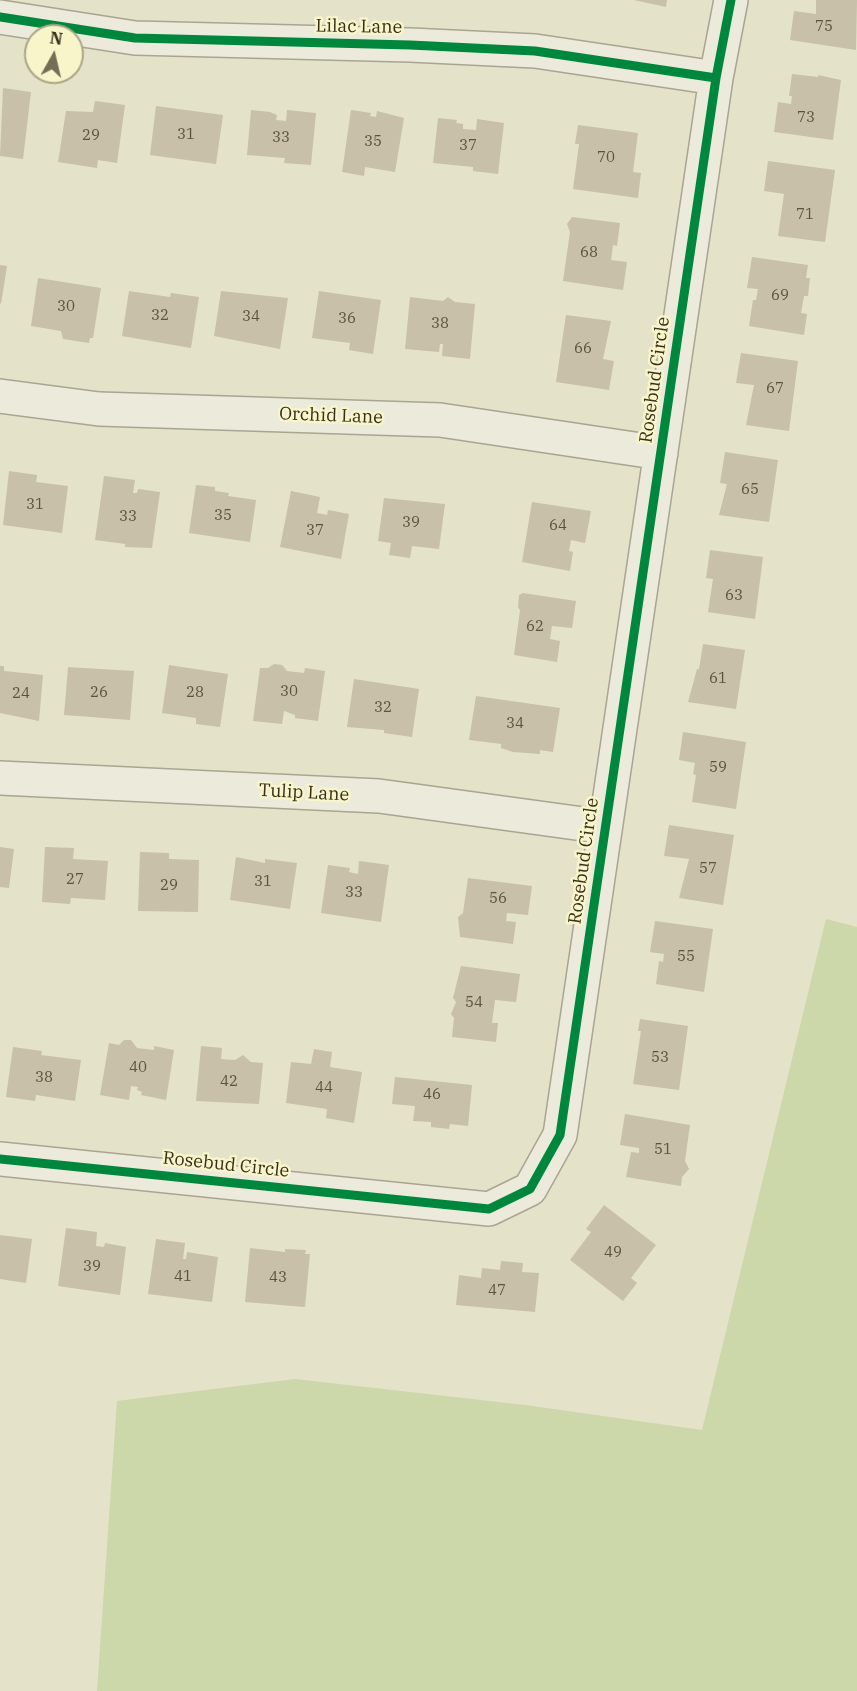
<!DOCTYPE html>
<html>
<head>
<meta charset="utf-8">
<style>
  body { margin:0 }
  #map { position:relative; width:857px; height:1691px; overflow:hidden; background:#e4e2c8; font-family:"IBM Plex Serif",serif }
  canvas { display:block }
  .north { position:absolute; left:24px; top:24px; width:60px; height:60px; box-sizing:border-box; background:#f8f5cb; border:2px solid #aba684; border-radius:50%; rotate:8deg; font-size:16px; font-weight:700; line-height:24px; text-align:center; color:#372f1a }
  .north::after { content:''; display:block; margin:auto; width:21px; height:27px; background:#746e57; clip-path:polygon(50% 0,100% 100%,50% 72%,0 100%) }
</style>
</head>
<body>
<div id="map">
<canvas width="857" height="1691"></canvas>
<div class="north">N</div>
</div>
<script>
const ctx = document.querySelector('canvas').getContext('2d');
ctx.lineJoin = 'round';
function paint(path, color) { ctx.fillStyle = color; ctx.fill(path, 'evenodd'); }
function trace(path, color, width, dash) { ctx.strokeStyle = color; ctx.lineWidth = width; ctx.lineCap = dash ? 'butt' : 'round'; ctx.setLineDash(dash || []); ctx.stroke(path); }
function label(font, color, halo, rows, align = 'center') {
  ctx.font = font + ' "IBM Plex Serif",serif'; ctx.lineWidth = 5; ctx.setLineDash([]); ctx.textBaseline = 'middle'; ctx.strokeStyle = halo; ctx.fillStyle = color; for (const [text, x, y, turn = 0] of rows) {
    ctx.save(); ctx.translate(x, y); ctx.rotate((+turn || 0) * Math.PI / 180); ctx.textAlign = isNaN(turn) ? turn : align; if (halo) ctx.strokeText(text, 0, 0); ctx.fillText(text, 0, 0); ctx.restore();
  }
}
const green = new Path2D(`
  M826 919 857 927V1691H97L117 1401 295 1379 525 1405 702 1430Z`);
const building = new Path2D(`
  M634 0H667L666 7Z
  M816 0H857L856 50 790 40 794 11 816 14Z
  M792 74 818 77V75L841 80 833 140 774 132 778 102 791 104 792 96H789Z
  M3 88 31 92 23 159 0 156Z
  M95 101 125 105 117 163 98 160 97 168 58 162 66 111 93 112Z
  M156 106 223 115 216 164 150 155Z
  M251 110 270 112 277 115 276 120 286 121 287 110 316 113 311 165 284 163 285 158 247 155Z
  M351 110 371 113 370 116 376 117 377 111 404 118 395 172 365 167 364 176 342 172Z
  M438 118 457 120 456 123 463 124V129L476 130 477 119 504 123 498 174 473 171V167L433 163Z
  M578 125 638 133 633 172 641 173 638 198 573 189 579 144H575Z
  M768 161 835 170 825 242 778 236 784 194 764 191Z
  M572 217 620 223 617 246 613 245 611 260 627 262 623 290 563 281 570 232 567 224Z
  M752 257 808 265 806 278H810L808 296H804L801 313 807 314 804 335 749 326 753 300H756L758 289 747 288Z
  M0 265 7 266 1 304 0 303Z
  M38 278 101 288 93 338H90L89 343 63 339 61 331 31 326Z
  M129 291 170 297 171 293 199 297 191 348 122 336Z
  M221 291 288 298 280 349 214 336Z
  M319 291 381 300 373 354 349 350 350 343 312 338Z
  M410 297 443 301 448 297 455 302 475 304 470 359 442 356 443 344H440L439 352 405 349Z
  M566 315 611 321 603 359 614 361 609 390 556 382Z
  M741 353 798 361 789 431 746 425 754 385 736 383Z
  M725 452 778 460 769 522 719 515 727 484 720 483Z
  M9 471 37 475 36 482 68 486 62 533 3 525Z
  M104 476 135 480 133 493H137L138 489 160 492 152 548 125 547V544L95 540Z
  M196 485 215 487V491L229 493 228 496 256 500 250 542 189 533Z
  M291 491 320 497 317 513 327 515 328 510 349 514 341 559 280 547Z
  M384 498 445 504 439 549 412 546 410 558 389 555 391 543 378 541Z
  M532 502 591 511 585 543 571 540 569 551 573 552 570 571 522 562Z
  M710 550 763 557 755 619 708 612 713 579 706 578Z
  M523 593 576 601 572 628 552 626 550 639 560 641 557 662 514 655 520 610 518 607 519 595Z
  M703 644 745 650 736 709 688 702 697 669H699Z
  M274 664 282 665 287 671 304 673 305 668 325 671 318 721 295 718V715L284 711 282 724 253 721 260 668H268Z
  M169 665 228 674 220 727 196 724V718L162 713Z
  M0 666H4V671L43 675 39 721 0 713Z
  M68 667 134 671 130 720 64 715Z
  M354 679 419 689 412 737 384 733V730L347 727Z
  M476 696 560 708 553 752 540 750V754L513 752 501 748V744L469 740Z
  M683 732 746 742 736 809 692 802 696 775 693 774 695 763 679 760Z
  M669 825 734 835 723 905 679 898 689 859 664 856Z
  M0 847 14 849 9 888 0 887Z
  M45 847 74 848 73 859 108 861 105 900 71 898 70 904 42 902Z
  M140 852 169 853V859L199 860 198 912 138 911Z
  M236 857 265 863V859L297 863 290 909 230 900Z
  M359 861 389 865 381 922 321 913 328 865 350 868 349 872 358 874Z
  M468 878 532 886 528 915 507 913 506 921 516 922 513 944 460 937 458 917 463 913Z
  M655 921 713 929 704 992 656 984 659 961 663 962 664 954 650 952Z
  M461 966 520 974 516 1002 495 1000 492 1023H498L496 1042 452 1037 454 1018 451 1014 456 1002 453 998Z
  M640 1019 688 1026 679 1090 633 1084 641 1031H638Z
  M124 1040H131L137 1048 154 1050V1046L174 1050 166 1100 141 1095 142 1092 137 1090 138 1087 131 1086 129 1100 100 1095 109 1043 119 1045Z
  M201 1046 222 1048 221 1059 235 1060 243 1055 251 1062 263 1063 259 1104 196 1101Z
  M13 1047 42 1051 41 1055 81 1060 75 1101 36 1095 35 1101 6 1097Z
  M314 1049 332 1052 330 1067 362 1072 354 1123 326 1118 327 1109 286 1103 291 1062 311 1064Z
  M395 1077 472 1085 468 1126 450 1124 449 1129 431 1127V1122L413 1121 415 1106 392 1104Z
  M625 1114 690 1125 685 1161 689 1169 682 1177 681 1186 626 1177 631 1152 639 1153V1148L620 1145Z
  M604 1205 656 1245 631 1278 637 1283 623 1301 570 1260 591 1232 586 1229Z
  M66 1228 97 1232 96 1246 104 1247 105 1243 126 1247 120 1295 58 1286Z
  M0 1235 32 1239 26 1283 0 1279Z
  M156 1239 185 1243 183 1259H186L187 1252 218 1257 212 1302 148 1294Z
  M250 1248 285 1252V1249L306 1250 305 1254H310L305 1307 245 1302Z
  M501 1261 523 1263 522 1272 539 1273 535 1312 456 1305 459 1275 481 1278 482 1268 500 1270Z`);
const minor = new Path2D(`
  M0 17 135 38 410 45 535 51 716 78
  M0 396 99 409 440 420 661 453
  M0 778 379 796 605 827
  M0 1159 489 1209 530 1189 560 1135 716 78 731 0`);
const cycleway = new Path2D(`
  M0 17 135 38 410 45 535 51 716 78
  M0 1159 489 1209 530 1189 560 1135 716 78 731 0`);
const numberNames = [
  ["75",824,27],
  ["73",806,118],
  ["31",186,135],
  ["29",91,136],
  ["33",281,138],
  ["35",373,142],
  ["37",468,146],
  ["70",606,158],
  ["71",805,215],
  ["68",589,253],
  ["69",780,296],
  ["30",66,307],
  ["32",160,316],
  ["34",251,317],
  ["36",347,319],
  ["38",440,324],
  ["66",583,349],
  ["67",775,389],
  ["65",750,490],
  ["31",35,505],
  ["35",223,516],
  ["33",128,517],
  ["39",411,523],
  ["64",558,526],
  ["37",315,531],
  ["63",734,596],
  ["62",535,627],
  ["61",718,679],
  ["30",289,692],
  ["26",99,693],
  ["28",195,693],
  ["24",21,694],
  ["32",383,708],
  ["34",515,724],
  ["59",718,768],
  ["57",708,869],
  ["27",75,880],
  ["31",263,882],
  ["29",169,886],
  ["33",354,893],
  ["56",498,899],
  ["55",686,957],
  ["54",474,1003],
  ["53",660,1058],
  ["40",138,1068],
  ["38",44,1078],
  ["42",229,1082],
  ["44",324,1088],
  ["46",432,1095],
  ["51",663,1150],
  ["49",613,1253],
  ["39",92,1267],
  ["41",183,1277],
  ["43",278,1278],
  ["47",497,1291]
];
const streetNames = [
  ["Lilac Lane",359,27,1],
  ["Rosebud Circle",655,380,-82],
  ["Orchid Lane",331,416,2],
  ["Tulip Lane",304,793,3],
  ["Rosebud Circle",584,861,-82],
  ["Rosebud Circle",226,1165,6]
];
paint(green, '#ccd8a9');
paint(building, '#c8c0a8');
trace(minor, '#a9a592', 36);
trace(minor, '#eceada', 33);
trace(cycleway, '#00873e', 9);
label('15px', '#5b533e', null, numberNames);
label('18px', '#372f1a', '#f8f5cb', streetNames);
</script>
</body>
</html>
